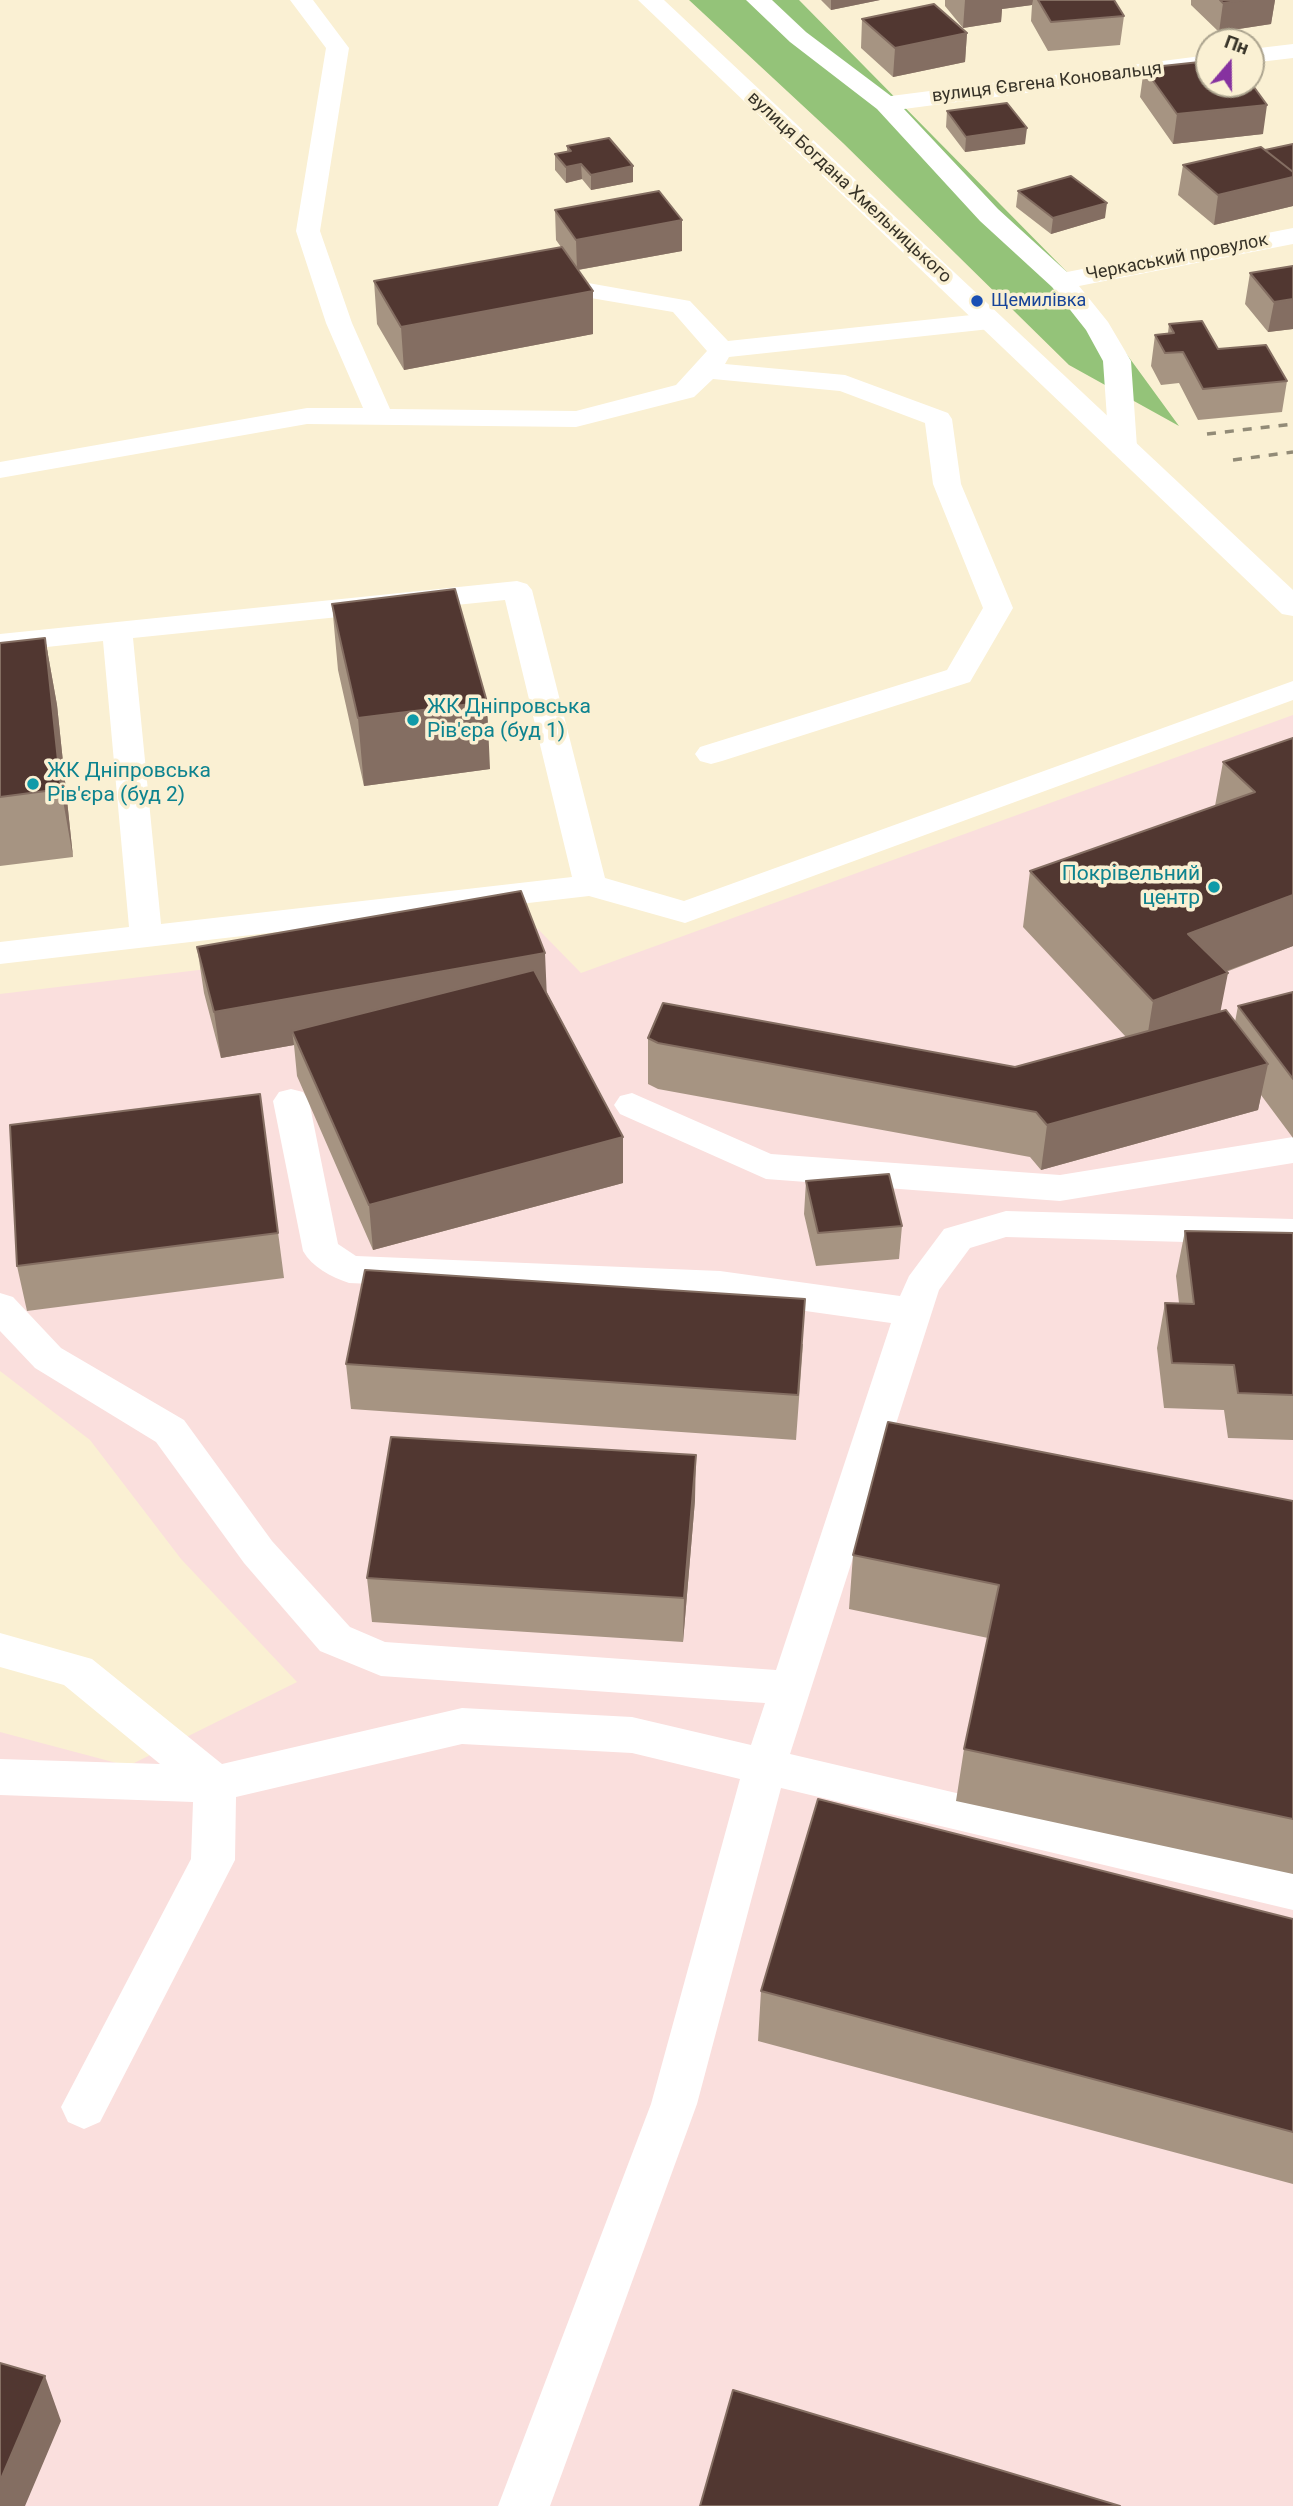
<!DOCTYPE html>
<html>
<head>
<meta charset="utf-8">
<style>
  body { margin:0 }
  #map { position:relative; width:1293px; height:2506px; overflow:hidden; background:#faf0d3; font-family:Roboto,sans-serif }
  canvas { display:block }
  .north { position:absolute; left:1195px; top:28px; width:70px; height:70px; box-sizing:border-box; background:#faf0d3; border:2px solid #aca48f; border-radius:50%; rotate:20deg; font-size:19px; font-weight:700; line-height:28px; text-align:center; color:#373328 }
  .north::after { content:''; display:block; margin:auto; width:24px; height:32px; background:#8632a0; clip-path:polygon(50% 0,100% 100%,50% 72%,0 100%) }
</style>
</head>
<body>
<div id="map">
<canvas width="1293" height="2506"></canvas>
<div class="north">Пн</div>
</div>
<script>
const ctx = document.querySelector('canvas').getContext('2d');
ctx.lineJoin = 'round';
function paint(path, color) { ctx.fillStyle = color; ctx.fill(path, 'evenodd'); }
function trace(path, color, width, dash) { ctx.strokeStyle = color; ctx.lineWidth = width; ctx.lineCap = dash ? 'butt' : 'round'; ctx.setLineDash(dash || []); ctx.stroke(path); }
function label(font, color, halo, rows, align = 'center') {
  ctx.font = font + ' Roboto,sans-serif'; ctx.lineWidth = 7; ctx.setLineDash([]); ctx.textBaseline = 'middle'; ctx.strokeStyle = halo; ctx.fillStyle = color; for (const [text, x, y, turn = 0] of rows) {
    ctx.save(); ctx.translate(x, y); ctx.rotate((+turn || 0) * Math.PI / 180); ctx.textAlign = isNaN(turn) ? turn : align; if (halo) ctx.strokeText(text, 0, 0); ctx.fillText(text, 0, 0); ctx.restore();
  }
}
const industrial = new Path2D(`
  M1293 715V2506H0V1732L128 1766 297 1682 181 1559 90 1440 0 1371V994L538 929 581 973Z`);
const forest = new Path2D(`
  M689 0H799L1066 271 1179 426 1069 365 843 143Z`);
const lane = new Path2D(`
  M290 0H313L349 48 320 231 352 323 390 409 576 411 676 385 707 351 673 312 579 296 575 291 579 286 588 283 690 301 728 341 990 313 999 315 1003 321 999 327 990 329 729 357 725 364 845 375 948 413 952 419 961 484 1013 608 970 682 722 761 711 764 700 761 695 754 700 747 947 670 983 608 933 484 925 423 840 391 713 379 694 397 576 427 307 424 0 478V462L307 408H363L326 323 296 231 326 48Z
  M517 581 527 584 532 590 605 878 684 901 1293 681V700L685 923 589 896 0 964V942L129 927 103 641 0 652V634ZM505 600 572 877 161 924 133 638Z
  M291 1089 303 1092 309 1101 338 1244 356 1256 720 1271 900 1296 909 1276 944 1229 1006 1211 1293 1219V1245L1006 1237 970 1248 939 1290 790 1754 1293 1872V1910L781 1788 697 2104 550 2506H498L651 2104 740 1779 632 1753 462 1744 236 1797 235 1860 100 2122 84 2129 68 2122 61 2107 191 1859 193 1802 0 1795V1759L160 1764 64 1685 0 1667V1633L92 1659 222 1764 462 1708 632 1717 751 1745 765 1703 381 1676 320 1651 244 1563 156 1442 35 1368 0 1331V1293L13 1297 61 1348 184 1420 272 1541 350 1627 385 1642 776 1670 891 1323 720 1299 349 1283C331 1277 312 1267 303 1251L273 1101 279 1092Z
  M632 1093 771 1154 1060 1175 1293 1137V1163L1060 1201 766 1179 620 1114 614 1105 620 1096Z`);
const street = new Path2D(`
  M746 0H772L806 32 891 96 1209 55V69L904 109 998 209 1067 272 1293 228V244L1079 286 1108 322 1131 361 1137 447 1133 453 1123 456 1113 453 1109 447 1103 361 1086 330 1052 287 980 221 877 109 790 42Z
  M1293 44V58L1251 63V49Z`);
const secondary = new Path2D(`
  M638 0H664L1293 590V616L1282 614Z`);
const rail = new Path2D(`
  M1207 434 1293 424
  M1233 460 1293 452`);
const wall = new Path2D(`
  M821 0H880L831 10Z
  M945 0H1114L1124 16 1120 45 1048 51 1031 21 1032 5 1002 9 1001 22 963 28 945 6Z
  M1191 0H1275L1271 24 1219 32 1191 5Z
  M862 19 967 33 965 62 893 77 861 48Z
  M1144 68 1263 134 1173 144 1140 97Z
  M947 111 1025 144 965 152 946 127Z
  M567 146 633 182 591 190 582 179 566 183 555 170V154L567 152Z
  M1183 165 1293 206 1214 225 1178 195Z
  M1018 191 1105 218 1051 234 1016 207Z
  M555 210 682 220V251L578 270 593 291V334L404 370 377 324 374 281 561 247 556 240Z
  M1293 266V329L1268 332 1245 304 1250 273Z
  M1169 324 1218 349 1287 381 1282 412 1198 420 1179 383 1161 385 1151 366 1155 335 1168 333Z
  M332 604 490 769 364 786 338 670Z
  M45 638 57 705 73 857 0 866V643Z
  M1293 738V946L1226 972 1220 1012 1235 1022 1238 1006 1293 992V1138L1261 1095 1258 1110 1041 1170 1030 1157 658 1089 648 1084V1038L1015 1067 1126 1037 1023 927 1030 871 1215 806 1223 762Z
  M197 947 547 993 623 1137V1183L373 1250 297 1076 294 1045 221 1058 204 993Z
  M260 1094 284 1278 27 1311 17 1266Z
  M806 1181 902 1226 899 1259 816 1266 804 1214Z
  M1185 1231 1293 1233V1440L1228 1438 1224 1410 1164 1408 1157 1348 1165 1303H1179L1176 1276Z
  M803 1344 796 1440 351 1409 346 1364Z
  M695 1500 683 1642 372 1622 367 1578Z
  M1293 1501V1874L956 1801 964 1749 988 1638 849 1609 853 1555Z
  M1293 1919V2184L758 2041 761 1991Z`);
const shadedWall = new Path2D(`
  M831 0H880L831 10Z
  M965 0H1033L1032 5 1002 9 1001 22 963 28Z
  M1245 0H1275L1271 24 1219 32 1223 3Z
  M967 33 965 62 893 77 895 48Z
  M1267 105 1263 134 1173 144 1177 114Z
  M1027 128 1025 144 965 152 966 137Z
  M581 164 582 179 566 183V167Z
  M633 166V182L591 190V175Z
  M1293 177V206L1214 225 1218 195Z
  M1107 203 1105 218 1051 234 1053 218Z
  M682 220V251L577 270 576 240Z
  M593 291V334L404 370 401 327Z
  M1293 299V329L1268 332 1274 302Z
  M45 638 57 705 73 857 61 789Z
  M487 702 490 769 364 786 358 718Z
  M1293 895V946L1178 989 1188 934Z
  M545 953 547 999 292 1031 294 1045 221 1058 214 1012Z
  M1228 973 1217 1029 1144 1057 1153 1001Z
  M1268 1064 1258 1110 1041 1170 1047 1125Z
  M623 1137V1183L373 1250 369 1205Z
  M696 1455 695 1500 683 1642 684 1598Z
  M45 2376 61 2421 25 2506H0V2481Z`);
const building = new Path2D(`
  M1038 0H1114L1124 16 1051 22Z
  M1220 0H1245L1223 3Z
  M934 4 967 33 895 48 862 19Z
  M1209 61V84L1251 83 1267 105 1177 114 1144 68Z
  M1007 103 1027 128 966 137 947 111Z
  M609 138 633 166 591 175 581 164 566 167 555 154 571 151 567 146Z
  M1293 144V172L1265 150Z
  M1261 147 1293 172V177L1218 195 1183 165Z
  M1071 176 1107 203 1053 218 1018 191Z
  M659 191 682 220 576 240 555 210Z
  M562 247 593 291 401 327 374 281Z
  M1293 266V299L1274 302 1250 273Z
  M1202 321 1218 349 1266 345 1287 381 1203 389 1183 352 1165 353 1155 335 1174 333 1169 324Z
  M455 589 487 702 358 718 332 604Z
  M45 638 61 789 0 797V643Z
  M1293 738V895L1188 934 1228 973 1153 1001 1030 871 1255 792 1223 762Z
  M521 891 545 953 214 1012 197 947Z
  M534 970 623 1137 369 1205 292 1031Z
  M1293 992V1079L1238 1006Z
  M663 1003 1015 1067 1226 1010 1268 1064 1047 1125 1036 1112 658 1043 648 1038Z
  M260 1094 278 1233 17 1266 10 1125Z
  M889 1174 902 1226 818 1233 806 1181Z
  M1185 1231 1293 1233V1395L1238 1393 1234 1365 1172 1363 1165 1303 1194 1304Z
  M365 1270 805 1299 798 1395 346 1364Z
  M888 1422 1293 1501V1819L964 1749 999 1585 853 1555Z
  M391 1437 696 1455 684 1598 367 1578Z
  M818 1799 1293 1919V2132L761 1991Z
  M0 2363 45 2376 0 2481Z
  M733 2390 1120 2506H700Z`);
const markers = [
  [977,301,7,"#1a4fb4"],
  [413,720,7,"#0f9aa8"],
  [33,784,7,"#0f9aa8"],
  [1214,887,7,"#0f9aa8"]
];
const farStreetnames = [
  ["вулиця Євгена Коновальця",1047,83,-7],
  ["вулиця Богдана Хмельницького",849,188,43],
  ["Черкаський провулок",1177,258,-11]
];
const farTransitnames = [
  ["Щемилівка",991,301]
];
const cultureNames = [
  ["ЖК Дніпровська",427,708],
  ["Рів'єра (буд 1)",427,732],
  ["ЖК Дніпровська",47,772],
  ["Рів'єра (буд 2)",47,796],
  ["Покрівельний",1200,875,"right"],
  ["центр",1200,899,"right"]
];
paint(industrial, '#fadfdd');
paint(forest, '#94c379');
paint(lane, '#fff');
paint(street, '#fff');
paint(secondary, '#fff');
trace(rail, '#928b77', 3.5, [9, 9]);
paint(wall, '#a69482');
paint(shadedWall, '#846e62');
paint(building, '#513731');
trace(building, '#846e62', 2);
for (const [x, y, r, color] of markers) { const dot = new Path2D(); dot.arc(x, y, r, 0, 2 * Math.PI); ctx.fillStyle = color; ctx.fill(dot); trace(dot, '#faf0d3', 2.5); }
label('18px', '#373328', '#faf0d3', farStreetnames);
label('18px', '#164399', '#faf0d3', farTransitnames, 'left');
label('21px', '#0d838f', '#faf0d3', cultureNames, 'left');
</script>
</body>
</html>
